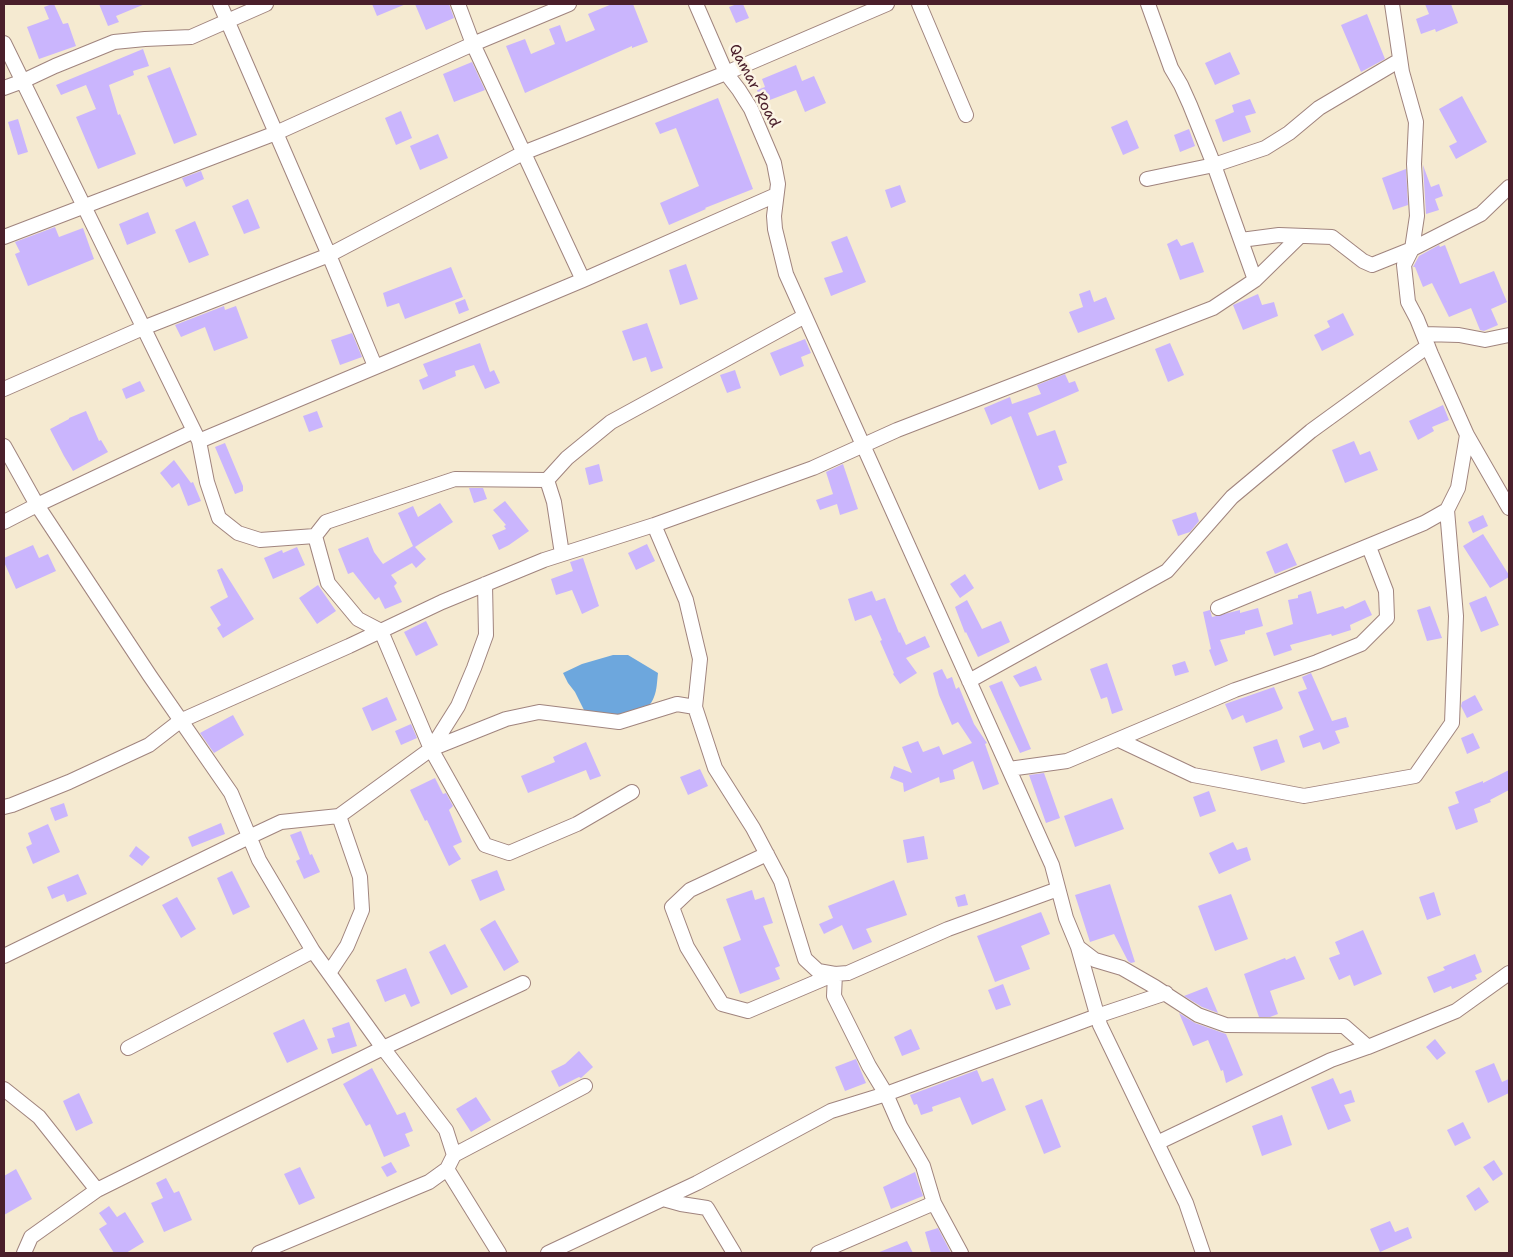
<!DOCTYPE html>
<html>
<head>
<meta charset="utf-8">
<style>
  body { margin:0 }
  #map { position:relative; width:1513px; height:1257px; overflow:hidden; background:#f5ead1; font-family:"Shantell Sans",sans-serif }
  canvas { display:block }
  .frame { position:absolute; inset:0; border:5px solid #4a1f2b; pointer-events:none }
</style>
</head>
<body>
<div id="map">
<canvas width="1513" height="1257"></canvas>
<div class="frame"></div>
</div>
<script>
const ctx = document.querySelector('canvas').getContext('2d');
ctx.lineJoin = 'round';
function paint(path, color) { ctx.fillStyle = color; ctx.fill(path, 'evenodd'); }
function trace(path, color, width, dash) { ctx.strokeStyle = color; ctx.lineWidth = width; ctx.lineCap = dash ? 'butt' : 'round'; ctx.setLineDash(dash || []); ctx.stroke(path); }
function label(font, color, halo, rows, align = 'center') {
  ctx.font = font + ' "Shantell Sans",sans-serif'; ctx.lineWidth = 5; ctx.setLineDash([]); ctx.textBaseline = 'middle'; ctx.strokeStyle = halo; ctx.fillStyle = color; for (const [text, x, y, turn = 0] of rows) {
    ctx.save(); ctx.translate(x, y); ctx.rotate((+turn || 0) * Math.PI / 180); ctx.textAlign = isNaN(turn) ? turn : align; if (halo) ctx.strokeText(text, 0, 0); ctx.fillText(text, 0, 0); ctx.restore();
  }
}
const water = new Path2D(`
  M613 655H628L658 673C657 681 657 690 654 697 645 722 607 716 587 716L575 692 568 683 563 673 582 664Z`);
const building = new Path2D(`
  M52 4H54L63 24 68 23 76 46 39 59 27 27 49 19 44 7Z
  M99 4H145L116 16 119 22 108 26Z
  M372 4H406L377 16Z
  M415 4H449L454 18 426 30Z
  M612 4H633L648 42 632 48V46L525 93 506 46 525 39 531 54 555 44 549 29 560 25 566 42 595 30 588 14Z
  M737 4H743L749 18 736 23 729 7Z
  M1425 4H1451L1458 23 1436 32 1435 29 1421 34 1416 19 1429 14Z
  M1367 14 1385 59 1361 72 1341 25Z
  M143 49 149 66 133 71 134 75 109 85 118 115 120 114 136 154 98 169 76 117 96 109 86 85 61 95 56 85Z
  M1230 52 1240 74 1215 85 1205 63Z
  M472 62 485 90 454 102 443 74Z
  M796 65 802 81 814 76 826 103 805 112 796 90 762 103 757 90 765 87 762 79Z
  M170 67 197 135 174 144 147 76Z
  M1462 96 1487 142 1456 159 1449 146 1457 142 1439 109Z
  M718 98 753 189 705 208 706 209 669 225 660 203 699 186 676 128 660 134 655 123Z
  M1250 99 1256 113 1245 116 1251 132 1223 142 1215 120 1234 112 1232 105Z
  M401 111 412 138 396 145 385 118Z
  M18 119 28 152 18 155 8 122Z
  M1127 120 1139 148 1123 155 1111 127Z
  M1189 129 1195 146 1180 152 1174 135Z
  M438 134 448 158 420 170 410 146Z
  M1423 165 1431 187 1439 184 1443 196 1435 199 1439 210 1426 214Z
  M1406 169 1408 205 1393 210 1382 178Z
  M201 171 204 179 186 187 182 178Z
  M900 185 906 202 891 208 885 190Z
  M248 199 260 228 244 234 232 206Z
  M148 212 156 233 127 245 119 224Z
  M195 221 209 255 189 263 175 230Z
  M55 227 59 237 83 228 94 259 28 286 15 254 20 252 15 242Z
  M847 236 866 282 831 296 824 278 843 272 831 242Z
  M1177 239 1181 246 1193 242 1204 272 1180 280 1167 244Z
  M1439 245 1440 247 1445 245 1460 284 1494 271 1507 302 1491 309 1498 325 1484 331 1480 330 1471 308 1449 317 1432 283 1423 287 1415 267H1413L1419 256Z
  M686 264 698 299 680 305 669 270Z
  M451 267 463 297 405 319 399 303 387 307 383 293Z
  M1090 290 1094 302 1106 297 1115 319 1078 333 1069 312 1083 307 1079 294Z
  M1258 294 1262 305 1274 302 1278 316 1243 330 1233 305Z
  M465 299 469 310 459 314 455 303Z
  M224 306 225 310 236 306 248 338 214 351 205 327 181 337 175 325Z
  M1343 313 1354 335 1322 351 1314 335 1330 327 1327 321Z
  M647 323 663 368 651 372 646 357 633 361 622 331Z
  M352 333 362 357 340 365 331 340Z
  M805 339 811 353 801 357 804 366 780 376 770 353Z
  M480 343 490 372 494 370 500 383 485 389 474 365 455 371 456 376 423 390 419 380 428 376 423 364Z
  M1170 343 1184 375 1168 382 1155 349Z
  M735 370 741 388 727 393 720 375Z
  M1065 374 1069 383 1075 381 1079 391 1028 413 1037 436 1055 430 1067 463 1058 466 1063 480 1039 490 1011 416 991 425 984 408 1010 397 1012 404 1041 394 1037 385Z
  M140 381 145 391 126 399 122 389Z
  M1443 405 1449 420 1432 427 1434 431 1418 440 1409 421Z
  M86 411 99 441 101 440 108 452 73 471 64 456 50 429 69 419V418Z
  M317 411 323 427 309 432 303 416Z
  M1354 441 1360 455 1370 451 1378 470 1345 483 1332 450Z
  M225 443 243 486V491L235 494 215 447Z
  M174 460 191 483 193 482 201 501 188 506 179 483 172 488 160 473Z
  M599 464 603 481 589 485 585 468Z
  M843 464 858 509 840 515 837 504 820 510 816 500 833 494 826 472Z
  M469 488H483L487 499 474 503Z
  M505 501 529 531 509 545 499 550 492 535 506 529 504 526 506 525 493 510Z
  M440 503 453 522 415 547 426 559 416 568 412 563 391 575 397 583 394 586 402 602 385 609 379 597 375 600 353 572 348 574 338 549 368 537 374 552 383 564 413 546 398 513 413 506 418 517Z
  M1196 512 1199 521 1190 532 1178 536 1172 520Z
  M1483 515 1488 526 1473 533 1468 522Z
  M1483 534 1509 575V577L1490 588 1463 546Z
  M1287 543 1297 565 1275 574 1266 552Z
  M647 544 655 561 636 570 628 553Z
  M33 545 39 558 48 554 56 571 16 589 4 562V558Z
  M297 547 305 565 273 579 264 558 282 550 283 553Z
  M583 558 599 606 582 614 572 590 556 595 551 579 573 571 570 562Z
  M222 568 254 619 223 638 217 628 221 625 210 607 228 597 217 570Z
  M965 574 974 588 960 598 950 584Z
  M318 585 336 611 317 624 299 598Z
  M872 591 876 601 885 598 899 633 900 632 906 645 925 636 930 647 906 658 917 673 900 684 893 674 894 673 880 641 882 640 871 615 855 621 848 599Z
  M1311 591 1317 614 1343 606 1345 609 1365 600 1372 615 1350 625 1351 630 1332 636 1331 634 1290 645 1292 650 1274 656 1266 633 1293 624 1288 600 1298 598V595Z
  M1486 596 1499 625 1481 632 1469 603Z
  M967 600 982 629 1001 621 1010 642 978 657 966 632 965 633 955 607Z
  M1430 606 1442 638 1427 641 1417 610Z
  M1258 608 1263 626 1245 631V634L1220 640 1228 661 1215 666 1209 650 1211 649 1203 612 1210 610 1212 617 1240 610V613Z
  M426 621 438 645 416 656 404 632Z
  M1185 661 1189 672 1175 676 1172 665Z
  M1107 663 1123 710 1112 714 1107 697 1101 699 1090 669Z
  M1036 666 1042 680 1020 687 1013 676Z
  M942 669 947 679 952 677 956 689 959 687 974 724 987 743 985 744 999 784 983 790 973 761 953 770 955 779 940 783 939 777 904 792 903 783 890 778 894 766 912 773 902 747 918 741 923 752 939 746 943 755 972 743 958 722 952 725 939 695 933 673Z
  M1311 673 1332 721 1346 717 1349 727 1335 731 1340 743 1323 750 1320 742 1303 748 1299 736 1314 730 1298 692 1307 689 1302 677Z
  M1002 681 1031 749 1020 753 989 686Z
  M1274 687 1283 708 1281 710 1246 723 1243 715 1232 720 1225 704Z
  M1475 695 1483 710 1467 718 1461 706 1462 702Z
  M387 697 397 720 372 731 362 708Z
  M233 715 244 735 214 753 200 733Z
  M411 724 417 738 401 745 395 731Z
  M1473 733 1480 748 1467 754 1461 738Z
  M1277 739 1285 762 1261 771 1253 747Z
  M586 742 601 776 590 780 586 770 528 793 521 776 555 762 553 757Z
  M700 769 708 786 688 795 680 777Z
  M1509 770V790L1490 800 1491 802 1474 809 1478 822 1456 830 1448 807 1459 803 1455 792 1483 781V783Z
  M1044 773 1060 818 1046 823 1029 775Z
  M435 778 443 794 446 793 453 806 449 810 462 842 453 846 461 859 449 866 427 820 425 821 410 790Z
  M1209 791 1216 811 1200 817 1193 797Z
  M1112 798 1124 829 1075 847 1064 816Z
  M64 803 68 816 55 821 50 808Z
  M221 823 225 834 192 847 188 837Z
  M48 824 60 852 33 864 26 847 32 844 28 833Z
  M301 831 310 855 312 854 320 872 304 879 296 861 300 859 290 835Z
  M924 836 928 859 907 863 903 840Z
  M1233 842 1237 850 1247 847 1251 860 1219 874 1209 853Z
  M136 846 150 857 142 866 129 856Z
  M497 870 505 890 480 901 471 880Z
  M232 871 250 907 233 915 217 878Z
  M78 874 87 894 67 902 64 894 52 899 47 887Z
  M894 880 907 915 866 929 872 942 853 950 842 925 824 934 819 924 833 918 828 906Z
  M1110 884 1135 962 1131 963 1128 961 1114 934 1090 942 1075 895Z
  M752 890 755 900 764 897 773 923 763 926 780 966 775 968 780 979 740 994 723 947 741 940 726 899Z
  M1434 892 1441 915 1427 920 1419 897Z
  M965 894 968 905 958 907 955 897Z
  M1231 894 1248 939 1215 951 1198 906Z
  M177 897 196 929 181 938 162 905Z
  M1041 912 1050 934 1021 946 1030 969 995 982 977 936Z
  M495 920 519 962 504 971 480 929Z
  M1363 930 1382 974 1354 986 1350 975 1339 980 1329 958 1340 954 1335 942Z
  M445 944 468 987 451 995 429 952Z
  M1475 954 1482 972 1475 975 1477 979 1452 989 1451 986 1434 993 1427 977 1445 970 1443 967Z
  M1295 956 1305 979 1270 991 1278 1014 1270 1017H1259L1244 974 1285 958 1286 960Z
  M406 968 420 1003 411 1007 405 994 385 1002 376 980Z
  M1003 984 1011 1005 996 1010 988 990Z
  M1207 987 1218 1013 1202 1007 1184 996Z
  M1179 1013 1195 1023 1226 1034 1243 1075 1226 1083 1223 1070 1221 1071 1208 1040 1193 1046Z
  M304 1019 318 1049 287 1063 273 1033Z
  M349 1022 357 1046 332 1054 327 1039 335 1037 332 1028Z
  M911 1029 920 1049 902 1056 894 1037Z
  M1435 1039 1446 1053 1437 1060 1426 1047Z
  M579 1051 593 1067 581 1078 579 1077 559 1087 551 1071 565 1064Z
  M856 1059 866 1083 845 1091 835 1067Z
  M1494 1063 1502 1082 1509 1079V1093L1488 1103 1475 1071Z
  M372 1068 397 1115 405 1112 413 1131 405 1134 410 1146 384 1157 370 1124 366 1126 343 1084Z
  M977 1070 982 1082 993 1078 1006 1110 972 1125 960 1097 932 1107 933 1111 921 1115 917 1104 914 1105 910 1095Z
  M1333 1078 1340 1094 1351 1090 1355 1102 1344 1105 1351 1121 1328 1130 1311 1087Z
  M79 1093 93 1123 76 1131 63 1101Z
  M476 1097 491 1120 471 1132 456 1109Z
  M1042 1099 1061 1147 1044 1154 1025 1106Z
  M1282 1115 1292 1145 1262 1156 1252 1126Z
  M1463 1122 1471 1138 1455 1146 1447 1130Z
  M1494 1160 1503 1174 1493 1181 1483 1167Z
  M391 1162 397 1172 387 1177 381 1167Z
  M300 1167 315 1198 299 1205 284 1174Z
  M16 1169 32 1199 4 1215V1176Z
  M915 1172 923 1196 891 1209 883 1187Z
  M166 1178 174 1193 179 1191 192 1220 164 1232 151 1203 163 1198 156 1183Z
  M1479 1187 1489 1202 1475 1211 1466 1196Z
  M109 1206 117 1217 125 1212 144 1242 126 1253H114L99 1229 107 1224 99 1213Z
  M1390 1221 1395 1232 1408 1227 1412 1238 1380 1252 1370 1229Z
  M938 1228 950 1251 951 1253H931L925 1232Z
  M907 1241 913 1253H877Z`);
const street = new Path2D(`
  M220 4 329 255 375 366
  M458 4 473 44 583 280
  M696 4 726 73 739 90 751 109 774 163 778 184 774 216 775 229 786 274 1052 865 1066 918 1078 947 1095 960 1122 968 1155 987 1198 1015 1226 1025 1344 1026 1368 1047 1456 1011 1509 973
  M919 4 966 115
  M1148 4 1171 68 1181 85 1190 105 1214 165 1255 280
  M1392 4 1402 72 1416 122 1414 164 1417 216 1412 249 1404 265 1408 302 1417 319 1431 354 1467 435 1509 508
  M4 43 199 441 207 482 219 518 238 533 260 540 315 536
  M4 88 23 81 55 66 114 42 145 39 191 37 266 4
  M1147 179 1214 165 1265 148 1289 133 1319 108 1400 60
  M4 237 276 133 473 44 569 4
  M1241 240 1279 235 1332 237 1363 261 1372 265 1412 249 1481 214 1509 187
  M1424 334 1459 335 1485 340 1509 335
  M4 389 143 328 329 255 523 153 726 73 887 4
  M199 441 583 280 776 195
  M4 446 37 505 150 676 231 793 259 860 313 951 383 1048 446 1130 454 1155 447 1169 429 1182 259 1253
  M547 480 455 479 326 522 315 536 328 583 358 619 381 631 431 749 485 845 509 853 577 824 632 792
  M4 522 37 505 194 431
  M654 525 686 600 700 659 695 707
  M562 554 554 502 547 480 567 458 611 422 805 316
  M1218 608 1424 523 1447 510 1458 488 1467 435
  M969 681 1167 571 1232 497 1311 431 1428 346
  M1119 740 1193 775 1304 796 1415 776 1452 723 1456 616 1447 510
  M431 749 458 706 474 668 486 635 485 584
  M1009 769 1067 761 1235 690 1317 662 1361 644 1387 618 1386 591 1369 547
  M4 807 12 805 69 782 149 745 180 721 349 646 442 602 544 560 654 525 813 468 897 430 1213 308 1255 280 1300 236
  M1078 947 1100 1025 1186 1203 1203 1253
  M4 956 249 837 281 822 339 816 431 749 506 719 539 712 619 722 677 704 695 707 715 768 753 828 781 881 805 959 818 971 835 974 848 973 948 929 1058 889
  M329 973 347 946 362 910 360 877 339 816
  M128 1048 313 951
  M4 1089 39 1117 97 1190
  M1157 1143 1331 1060 1368 1047
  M454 1155 585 1086
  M447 1169 499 1253
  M663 1199 681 1204 707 1208 734 1253
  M24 1253 31 1237 97 1190 383 1048 523 983
  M548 1253 697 1183 831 1111 886 1094 869 1066 834 996 835 974 748 1011 722 1004 687 947 672 907 690 890 767 854
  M818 1253 934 1203
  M961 1253 934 1203 923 1166 900 1126 886 1094 1097 1016 1166 993`);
const streetNames = [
  ["Qamar Road",754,86,62]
];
paint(water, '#6da7dd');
paint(building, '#cab5fd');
trace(street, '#a0847e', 16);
trace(street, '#fff', 14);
label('15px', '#4a1f2b', '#fcf5e5', streetNames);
</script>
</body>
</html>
